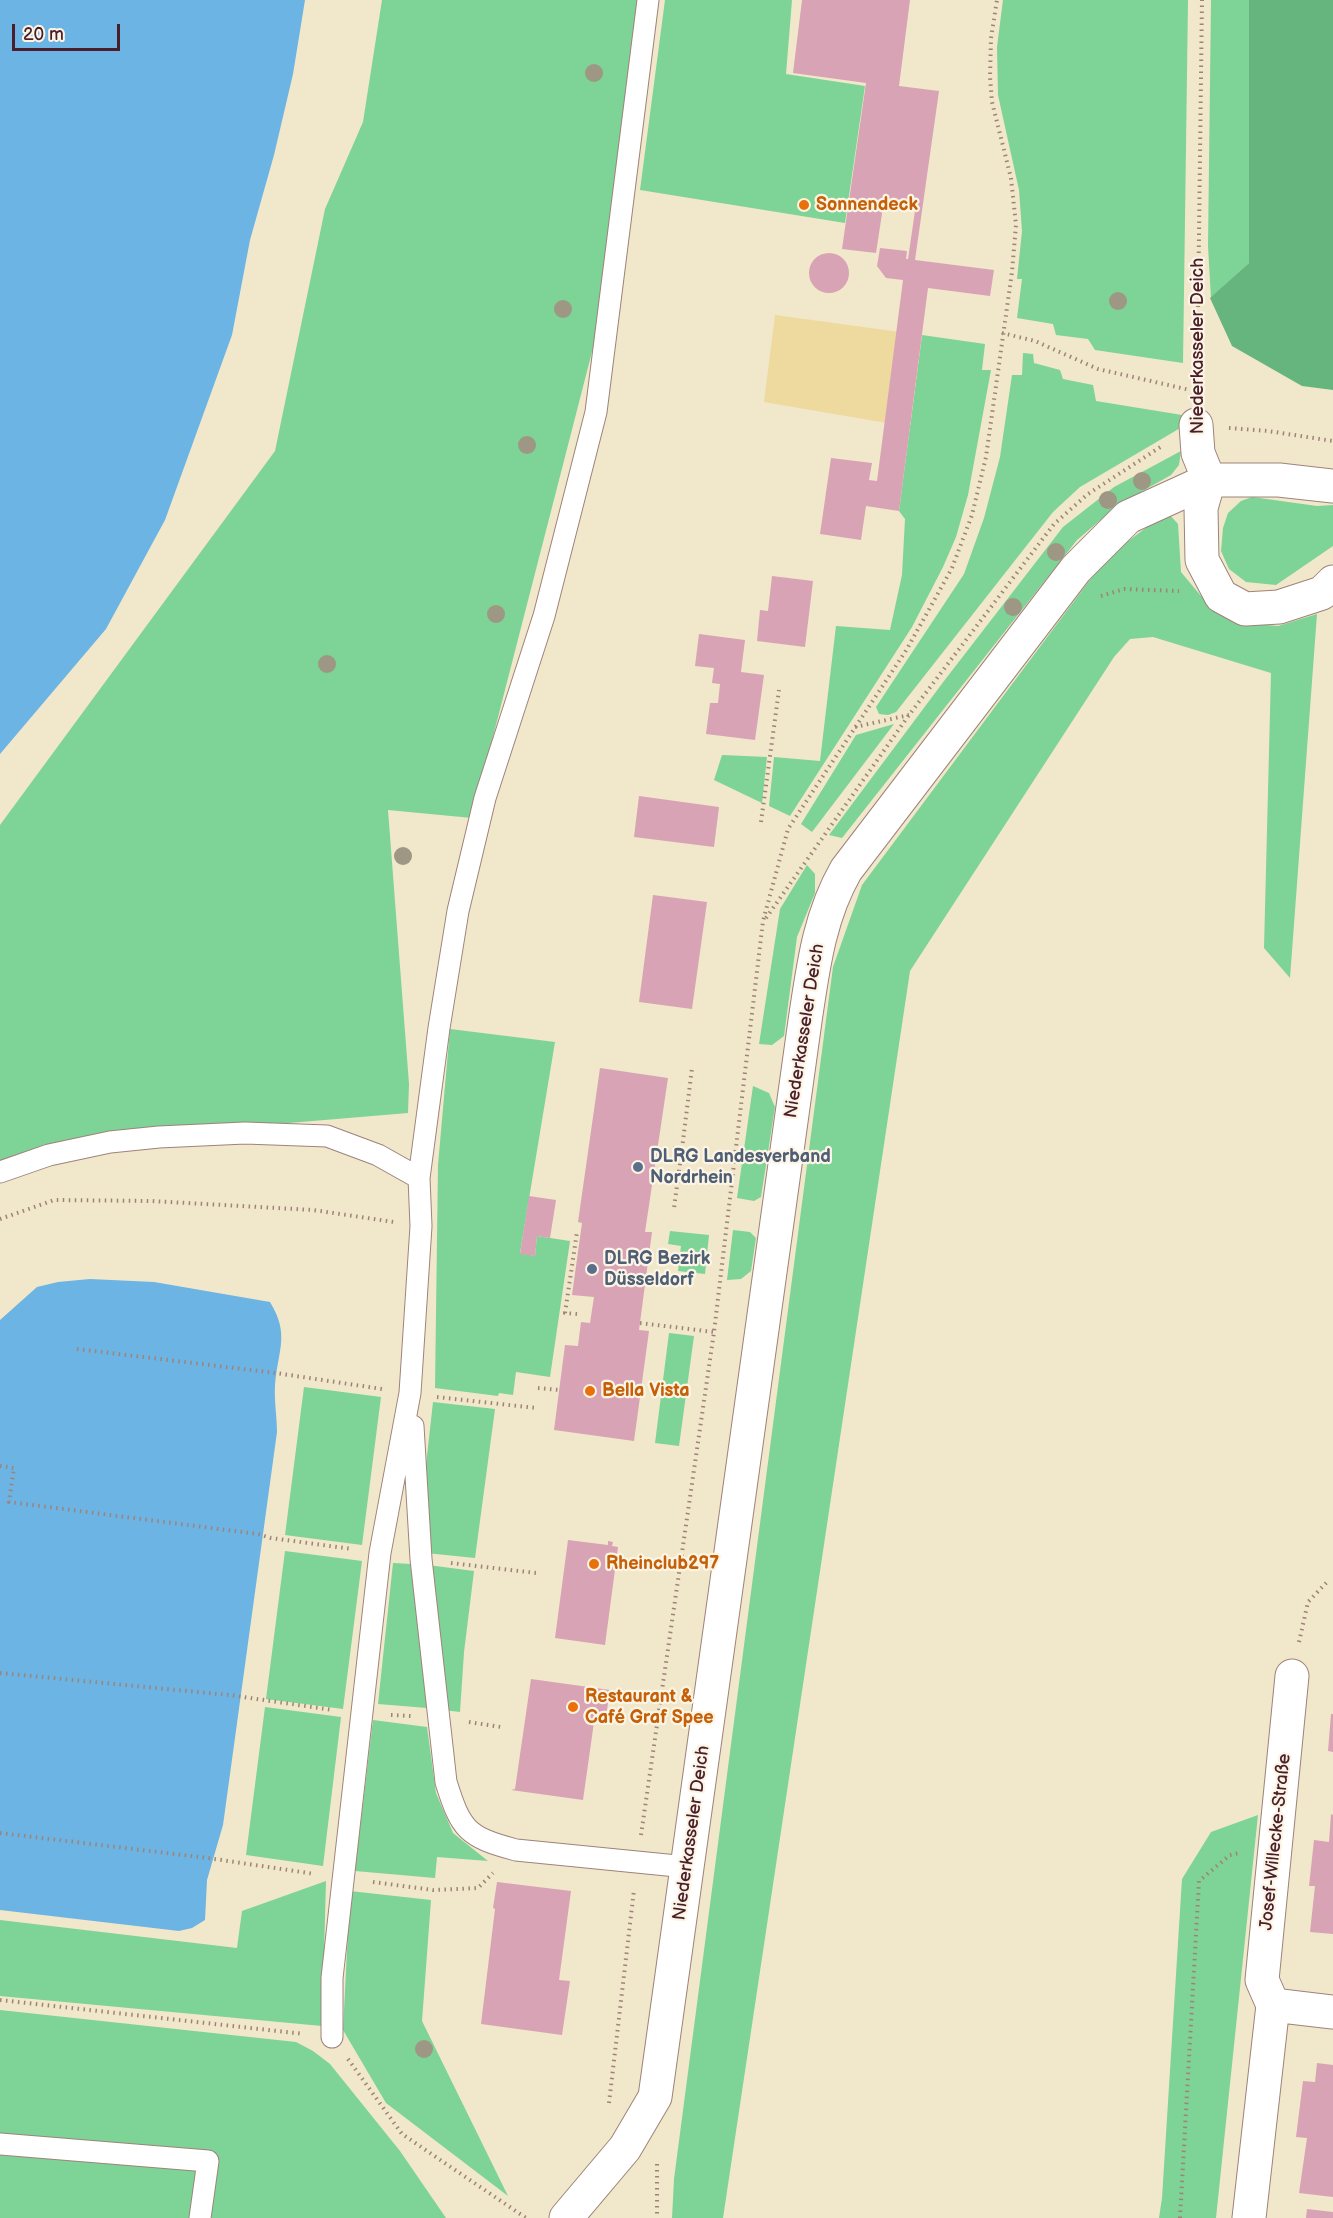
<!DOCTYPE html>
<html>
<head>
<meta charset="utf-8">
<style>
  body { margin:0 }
  #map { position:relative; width:1333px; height:2218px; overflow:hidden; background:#f1e7ca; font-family:"Balsamiq Sans",sans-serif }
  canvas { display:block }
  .scale { position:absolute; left:12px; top:24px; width:108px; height:27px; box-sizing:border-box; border:3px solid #4a1f2b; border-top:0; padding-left:8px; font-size:18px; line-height:21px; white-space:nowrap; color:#4a1f2b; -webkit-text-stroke:4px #fcf5e5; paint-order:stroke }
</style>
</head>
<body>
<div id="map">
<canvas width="1333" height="2218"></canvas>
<div class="scale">20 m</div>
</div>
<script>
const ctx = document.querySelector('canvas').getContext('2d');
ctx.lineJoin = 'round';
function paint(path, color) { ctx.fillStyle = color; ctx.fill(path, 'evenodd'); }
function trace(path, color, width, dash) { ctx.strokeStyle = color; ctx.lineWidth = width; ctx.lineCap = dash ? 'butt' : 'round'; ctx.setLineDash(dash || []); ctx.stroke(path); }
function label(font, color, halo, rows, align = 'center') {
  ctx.font = font + ' "Balsamiq Sans",sans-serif'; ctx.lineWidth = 4.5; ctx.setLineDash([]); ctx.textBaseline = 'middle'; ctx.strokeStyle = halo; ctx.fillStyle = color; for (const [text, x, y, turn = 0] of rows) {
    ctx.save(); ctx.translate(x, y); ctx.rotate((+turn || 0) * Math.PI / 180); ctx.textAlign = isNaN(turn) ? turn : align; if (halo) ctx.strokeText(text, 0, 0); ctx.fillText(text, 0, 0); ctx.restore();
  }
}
const green = new Path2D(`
  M382 0H638L593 348 472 818 388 810 409 1084 408 1113 86 1140 0 1164V825L275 451 325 209 363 122Z
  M665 0H792L786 74 865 86 845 223 640 190Z
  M1003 0H1188L1183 363 1095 350 1088 339 1056 335 1053 324 1017 318 1022 279H1017L1022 231 1019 190 998 95 997 47Z
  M1211 0H1249V263L1211 298 1208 246Z
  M922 335 985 344 982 370H991L968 495 956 537 943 567 912 627 790 816 769 806 774 757 820 761 836 626 890 630 902 575 905 519 899 511Z
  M1023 353 1033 354 1034 363 1060 370 1063 379 1093 385 1096 401 1182 415V427L1080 487 1053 512 896 712 888 715 879 714 876 707 964 574 984 518 1000 457 1012 375H1022Z
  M1181 451 1179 465 1171 475 1118 505 1077 540 842 838 829 835 944 681 1063 527 1114 487Z
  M1252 497 1317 506 1333 505V546L1276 585 1246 582 1229 569 1221 551 1223 528 1228 513 1241 501Z
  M1167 512 1178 524 1181 572 1201 596 1233 622 1278 626 1317 614 1290 978 1264 948 1271 673 1153 637 1130 639 1114 657 910 971 723 2218H672L674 2179 833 967 862 885 1107 557Z
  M894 724 812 832 801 824 856 735Z
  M722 755 767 757 762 803 714 780Z
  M807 865 815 874V893L797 937 784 1036 772 1045 759 1044 780 909Z
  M450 1029 555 1042 520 1253 535 1256 537 1236 570 1241 550 1377 516 1372 513 1395 499 1393 498 1396 435 1388 438 1165Z
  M753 1086 769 1093 775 1107 761 1197 754 1201 737 1198Z
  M733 1230 750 1232 756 1238 751 1271 741 1279 727 1280Z
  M670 1231 709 1235 705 1274 678 1271 681 1246 668 1244Z
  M669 1333 694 1336 679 1446 655 1443Z
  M304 1387 381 1397 362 1545 285 1535Z
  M433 1402 495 1409 475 1558 426 1553 424 1483Z
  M285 1551 362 1561 343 1709 266 1699Z
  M393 1563 411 1564 427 1708 378 1704Z
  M428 1565 474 1571 464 1652 460 1712 443 1710Z
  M265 1707 341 1717 323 1866 246 1855Z
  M373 1720 427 1727 436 1793 453 1833 488 1861 437 1857 435 1878 355 1871Z
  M1258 1815 1216 2218H1159L1162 2198 1182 1879 1211 1832Z
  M326 1881 322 2026 0 1996V1920L237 1948 242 1911Z
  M350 1891 431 1900 422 2021 508 2196 386 2103 343 2030Z
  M0 2010 296 2042 313 2051 330 2064 400 2151 446 2218H0Z`);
const forest = new Path2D(`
  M1249 0H1333V390L1302 386 1232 346 1210 298 1249 263Z`);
const sand = new Path2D(`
  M775 315 922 335 910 427 764 402Z`);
const water = new Path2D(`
  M0 0H305L293 74 274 155 250 240 232 335 165 520 106 629 0 754Z
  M90 1279 154 1282 270 1302C290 1335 278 1349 275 1385 274 1400 277 1417 277 1432L223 1825 207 1880 205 1920 192 1928 179 1931 0 1910V1320L37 1287 58 1282Z`);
const building = new Path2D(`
  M802 0H910L899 86 939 91 915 260 994 270 990 296 928 288 899 511 866 506 861 540 820 534 831 458 872 463 869 480 877 481 903 280 886 278 877 266 880 248 907 251 906 259H908L915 211 883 207 876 253 842 249 866 83 793 73Z
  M809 273a20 20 0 1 1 40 0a20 20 0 1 1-40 0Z
  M772 576 813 581 805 647 757 641 760 610 768 611Z
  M699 634 745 640 741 672 764 675 755 740 706 734 710 703H718L720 684 712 683 714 668 695 666Z
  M639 796 719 807 714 847 634 837Z
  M653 895 707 902 692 1009 639 1002Z
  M600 1068 668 1078 645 1232H652L639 1330 649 1331 634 1441 554 1430 565 1345 578 1346 581 1322 590 1323 594 1297 572 1295 582 1223 578 1222Z
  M529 1196 556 1200 550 1238 537 1236 535 1256 520 1254Z
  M568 1540 608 1545V1541L613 1542 612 1546 618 1547 605 1645 555 1638Z
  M531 1679 610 1690 605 1723 594 1722 583 1800 511 1790 515 1789Z
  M1331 1714H1333V1752L1328 1751Z
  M1331 1814 1333 1815V1934L1310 1932 1315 1886H1309L1314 1840 1329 1842Z
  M497 1882 571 1891 559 1980 570 1981 562 2035 481 2024 495 1909 493 1908Z
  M1317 2063 1333 2065V2197L1299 2193 1307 2138 1296 2137 1303 2081 1315 2082Z
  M1307 2209 1333 2212V2218H1306Z`);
const path = new Path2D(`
  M1002 333 1035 341 1098 369 1190 390
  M1197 391 1202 0
  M1229 428 1268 431 1333 441
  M1101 596 1124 589 1179 591
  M855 727 909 715
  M761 822 779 690
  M766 918 909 715 1054 524 1088 494 1162 446
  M673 1148 682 1149 674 1208
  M682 1149 692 1068
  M0 1219 54 1200 151 1201 313 1210 394 1222
  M577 1314 565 1313 577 1232
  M640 1323 714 1332
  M77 1349 276 1373 382 1389
  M538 1388 559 1390
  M437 1397 536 1408
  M0 1466 14 1468 9 1502 258 1534 271 1538 352 1549
  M451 1563 536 1573
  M1299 1642 1308 1602 1327 1582
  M0 1673 229 1695 333 1710
  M391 1715 411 1716
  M469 1722 501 1727
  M0 1833 208 1858 315 1874
  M641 1835 714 1332 763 921 788 829 907 649 952 568 972 515 986 457 1012 272 1016 225 1011 178 992 102 990 77 991 38 997 0
  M373 1882 433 1890 478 1888 493 1873
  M0 2000 304 2034
  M348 2059 402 2134 526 2218
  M609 2103 634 1890
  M657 2164V2218
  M1180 2218 1199 1881 1230 1855 1239 1853`);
const service = new Path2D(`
  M0 1172 49 1155 110 1142 159 1137 245 1133 327 1136 378 1155 419 1178 421 1226 410 1393 380 1553 332 1978V2037
  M419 1178 439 1028 458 911 485 798 544 616 596 412 648 0
  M413 1426 421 1559 446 1782C461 1830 467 1837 516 1850L687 1867
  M0 2144 208 2161 200 2218`);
const minor = new Path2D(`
  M1333 486 1279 480H1209L1201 508 1202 560 1221 596 1245 609 1279 607 1322 593 1333 582
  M1273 2005 1333 2012
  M566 2218 625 2148 655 2097 805 1021C813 968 819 917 846 870L1076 569 1128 517 1209 480 1198 453 1196 425
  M1249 2218 1273 2005 1262 1980 1292 1676`);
const trees = [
  [594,73],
  [1118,301],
  [563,309],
  [527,445],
  [1142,481],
  [1108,500],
  [1056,552],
  [1013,607],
  [496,614],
  [327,664],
  [403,856],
  [424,2049]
];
const markers = [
  [804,205,6,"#e8710a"],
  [638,1167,6,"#5c6f8a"],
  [592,1269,6,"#5c6f8a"],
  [590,1391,6,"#e8710a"],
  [594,1564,6,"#e8710a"],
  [573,1707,6,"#e8710a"]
];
const foodNames = [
  ["Sonnendeck",816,205],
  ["Bella Vista",602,1391],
  ["Rheinclub297",606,1564],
  ["Restaurant &",585,1697],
  ["Café Graf Spee",585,1718]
];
const streetNames = [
  ["Niederkasseler Deich",1198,346,-90],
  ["Niederkasseler Deich",805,1031,-81],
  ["Niederkasseler Deich",692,1833,-82],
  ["Josef-Willecke-Straße",1276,1842,-84]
];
const serviceNames = [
  ["DLRG Landesverband",650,1157],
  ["Nordrhein",650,1178],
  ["DLRG Bezirk",604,1259],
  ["Düsseldorf",604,1280]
];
paint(green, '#7ed396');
paint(forest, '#66b57f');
paint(sand, '#eeda9e');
paint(water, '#6cb4e4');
paint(building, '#d8a3b5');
trace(service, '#9e837a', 23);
trace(minor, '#9e837a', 35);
trace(path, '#9e837a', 4, [1.5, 4.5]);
trace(service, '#fff', 21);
trace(minor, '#fff', 33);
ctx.fillStyle = '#9e9784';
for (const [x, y] of trees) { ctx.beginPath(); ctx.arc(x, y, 9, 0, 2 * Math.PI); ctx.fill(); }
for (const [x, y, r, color] of markers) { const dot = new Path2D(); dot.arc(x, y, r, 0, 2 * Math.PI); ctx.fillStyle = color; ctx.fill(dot); trace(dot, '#fcf5e5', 2); }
label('bold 18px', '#c56008', '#fcf5e5', foodNames, 'left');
label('18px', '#4a1f2b', '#fcf5e5', streetNames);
label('bold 18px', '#4e5e75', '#fcf5e5', serviceNames, 'left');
</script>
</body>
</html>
